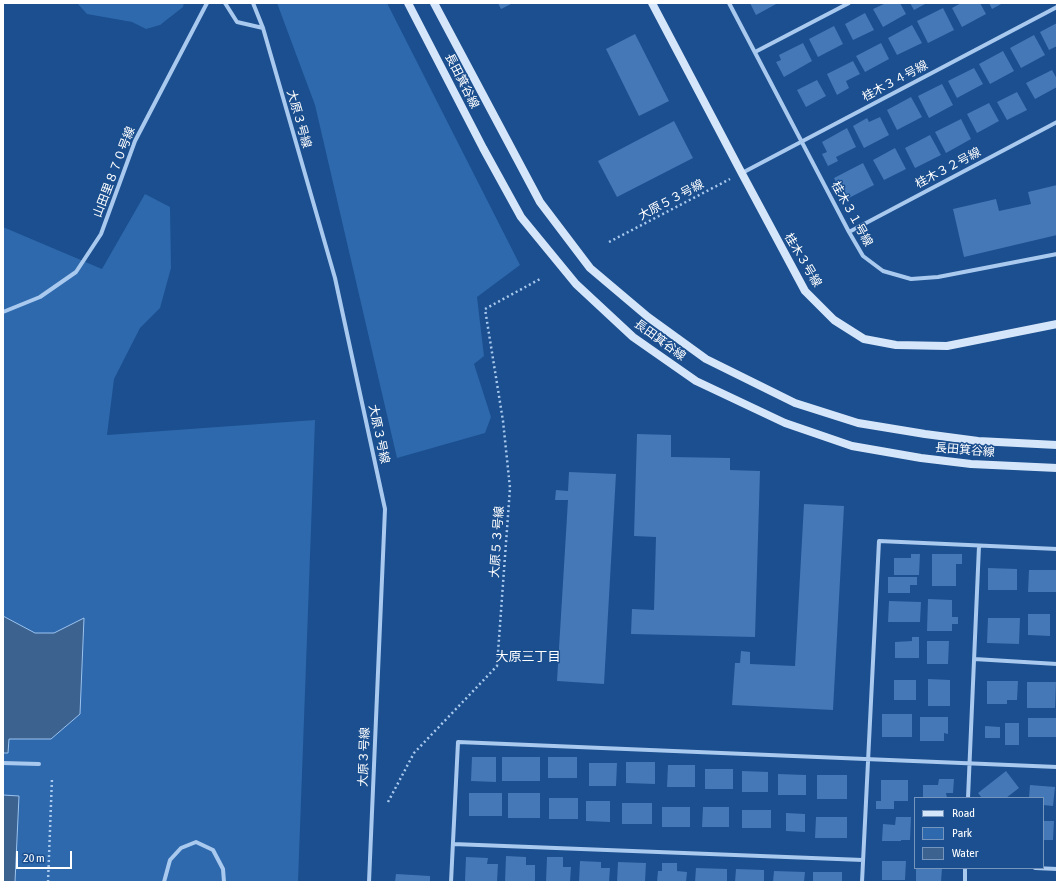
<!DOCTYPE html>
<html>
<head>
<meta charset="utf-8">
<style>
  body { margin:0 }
  #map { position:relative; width:1060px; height:885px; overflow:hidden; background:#1b4f8f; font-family:"Asap Condensed",sans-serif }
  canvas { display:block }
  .frame { position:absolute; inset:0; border:4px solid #fff; pointer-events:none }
  .legend { position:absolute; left:914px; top:797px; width:130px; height:72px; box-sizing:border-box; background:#1b4f8f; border:1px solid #7695bc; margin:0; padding:5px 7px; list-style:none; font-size:12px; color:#fff }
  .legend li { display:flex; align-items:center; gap:8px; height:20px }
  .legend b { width:20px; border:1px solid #7695bc }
  .scale { position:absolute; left:16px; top:851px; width:56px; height:18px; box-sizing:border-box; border:2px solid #fff; border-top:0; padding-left:5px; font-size:12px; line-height:14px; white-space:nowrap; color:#fff; -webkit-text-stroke:3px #1b4f8f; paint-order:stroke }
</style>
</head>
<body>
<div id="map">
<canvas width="1060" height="885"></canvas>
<div class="frame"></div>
<ul class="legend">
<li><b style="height:5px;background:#d6e6fa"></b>Road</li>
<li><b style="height:11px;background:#2e69ad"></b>Park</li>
<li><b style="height:11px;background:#3c6290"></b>Water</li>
</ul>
<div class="scale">20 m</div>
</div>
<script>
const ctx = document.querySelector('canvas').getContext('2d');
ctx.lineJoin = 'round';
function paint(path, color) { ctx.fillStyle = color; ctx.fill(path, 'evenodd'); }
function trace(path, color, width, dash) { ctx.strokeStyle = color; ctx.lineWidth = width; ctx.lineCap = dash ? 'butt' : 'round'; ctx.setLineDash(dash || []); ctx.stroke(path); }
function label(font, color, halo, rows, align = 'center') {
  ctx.font = font + ' "Asap Condensed","Noto Sans JP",sans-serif'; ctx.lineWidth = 3; ctx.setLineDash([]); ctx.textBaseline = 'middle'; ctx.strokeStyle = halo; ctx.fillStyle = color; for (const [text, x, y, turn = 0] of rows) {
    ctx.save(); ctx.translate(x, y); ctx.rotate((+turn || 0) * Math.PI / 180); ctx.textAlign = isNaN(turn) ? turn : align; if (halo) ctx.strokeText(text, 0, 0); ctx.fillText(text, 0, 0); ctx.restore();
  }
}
const green = new Path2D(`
  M77 3H184L183 7 160 25 146 29 132 22 87 14Z
  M277 3H387L520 265 477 297 484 356 474 364 491 417 485 433 397 458 315 105Z
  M145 194 170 207 171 268 160 308 140 328 114 379 107 435 315 420 298 882H15L19 796 3 795V753H8L9 739H51L80 714 84 619 54 633H35L3 616V227L102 269Z`);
const water = new Path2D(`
  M3 616 35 633H54L84 618 80 714 51 739H9L8 753H3Z
  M3 795 19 796 15 882H3Z`);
const building = new Path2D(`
  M498 3H513L501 9Z
  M750 3H778L756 15Z
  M886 3H900L906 14 883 27 873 9Z
  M910 3H927L914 10Z
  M961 3H980L986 14 962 27 952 8Z
  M989 3H1003L992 9Z
  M943 8 954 30 928 43 917 21Z
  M865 13 874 30 853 40 845 24Z
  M1057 23V46L1049 50 1040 32Z
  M912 25 922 43 897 55 888 38Z
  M834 26 843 44 818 57 809 39Z
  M635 34 669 101 639 116 606 49Z
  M1034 35 1045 55 1021 68 1010 48Z
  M803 43 812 61 784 77 776 62 781 60 779 55Z
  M881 43 889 59 865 72 856 56Z
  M1003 51 1014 71 990 84 979 64Z
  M853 61 860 74 846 81 849 88 837 95 827 74Z
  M974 68 983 84 957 98 948 81Z
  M1052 70 1057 79V87L1035 99 1026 83Z
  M817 80 826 96 806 107 797 90Z
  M942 84 953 105 929 118 918 96Z
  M1017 92 1027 110 1007 120 997 102Z
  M911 97 922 117 897 130 887 110Z
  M989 103 999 121 977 133 967 114Z
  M880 117 889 135 864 148 853 126 867 118 869 122Z
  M961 119 971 139 946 153 935 132Z
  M674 121 693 158 617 197 598 161Z
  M847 128 856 147 836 157 838 161 828 166 822 154 827 152 822 142Z
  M930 135 941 155 915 168 905 148Z
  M895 148 906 169 884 180 873 160Z
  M863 163 874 185 845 200 834 178Z
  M1057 185V235L964 257 953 209 996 199 999 211 1031 204 1028 192Z
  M637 434 671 435V457L730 458V470L760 471 755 637 631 634 632 609 654 610 656 537 634 536Z
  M569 472 616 474 604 684 557 681 568 500H555L556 490 568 491Z
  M804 504 844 506 833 710 732 705 735 663H740L741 651 750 652V664L795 666Z
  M911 554H920L919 575H894V558H911Z
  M932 554H962V564H956V586H932Z
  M988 568 1017 569V590H988Z
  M1029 570H1056V592H1028Z
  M888 577H917V585H910V593H888Z
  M928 599 952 600V617H958V624H952V631H927Z
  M889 601 921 602 920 622H888Z
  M1028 614H1050V636L1028 635Z
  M988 618H1020L1019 644 987 643Z
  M912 637H919V658H895V642L912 641Z
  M927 641H949L948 664H927Z
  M928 679 950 680V706H928Z
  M894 680H916V700H894Z
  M987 681H1018L1017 700H1007V704H987Z
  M1027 682H1056L1055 708H1027Z
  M882 714H912V737H882Z
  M920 717H948V734L944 733V741H920Z
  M1028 718H1057V737H1028Z
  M1005 723H1019V745H1005Z
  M985 726 1000 727V738H985Z
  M472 757H496V782L471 781Z
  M502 757H540V781H502Z
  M548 757H577V778H548Z
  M626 762H655V784L626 783Z
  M589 763H617L616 786H589Z
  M668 765H695V787H667Z
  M705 769H733V789H705Z
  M742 771 768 772V792H742Z
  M1006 771 1019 788 1006 798H982L978 793Z
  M778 774 806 775V795H778Z
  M817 775H847V799H817Z
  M939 779H954L953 793H946L947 798H923V785H938Z
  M881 780H908V801H894V809H876V801H881Z
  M1030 785 1055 787 1053 806 1043 805V798H1029Z
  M469 793H502V816H469Z
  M508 793H540V818H508Z
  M549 798H578V819H549Z
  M586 801H610V822L586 821Z
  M622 803H652V824H622Z
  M662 807H690V827H662Z
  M703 807H729V827H702Z
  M742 810H771V828H742Z
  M786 813 805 814V832L786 831Z
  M816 817H847V838H815Z
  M896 817H911L910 840H901V841H882L883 824 895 825Z
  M1043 821H1054L1053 840H1043Z
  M506 856 526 857V865H535V882H505Z
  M466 857 488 858 487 864H498L497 882 465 881Z
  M547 857H563V867H571L570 882H546Z
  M580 861 601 862V868H610L609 882H579Z
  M882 861H906L905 880H882Z
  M618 862 646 863 645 882H617Z
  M662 863H677V871L687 872 686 882H657L658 871H662Z
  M696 868 727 869V882H695Z
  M916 868H942L941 882H916Z
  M736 869 764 870V882H735Z
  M774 871 805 872 804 882H773Z
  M813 872H842V882H813Z
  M396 874 430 876V882H395Z`);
const path = new Path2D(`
  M609 242 730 179
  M388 802 414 753 497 666 510 488 503 421 485 309 540 279
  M48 882 52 778`);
const street = new Path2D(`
  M225 3 237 22 263 28
  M253 3 263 28 335 278 385 509 369 882
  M729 3 849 232 863 256 883 271 911 279 938 277 1057 254
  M755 52 849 3
  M742 173 1057 7
  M849 232 1057 122
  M3 312 40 297 76 272 101 234 135 141 207 3
  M974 659 1057 664
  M3 763 39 764
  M968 798 979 546
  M453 844 863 860
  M1035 868 1057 869
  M164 882 170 860 181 848 196 842 213 850 223 869 224 882
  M451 882 458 742 1057 767
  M862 882 879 541 1057 549
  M965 882V868`);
const secondary = new Path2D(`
  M408 3 483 148 521 217 576 284 633 337 696 381 785 423 852 446 921 458 971 464 1057 468
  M434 3 540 202 590 268 648 317 706 359 795 403 858 423 925 434 978 441 1057 445
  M652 3 739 168 805 291 834 320 864 339 896 345 947 346 1057 324`);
const streetNames = [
  ["長田箕谷線",462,81,63],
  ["桂木３４号線",895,81,-28],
  ["大原３号線",299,119,74],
  ["桂木３２号線",948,168,-28],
  ["山田里８７０号線",114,172,-69],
  ["大原５３号線",671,200,-28],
  ["桂木３１号線",852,214,61],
  ["桂木３号線",803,260,59],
  ["長田箕谷線",660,340,36],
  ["大原３号線",379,434,78],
  ["長田箕谷線",965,450,5],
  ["大原５３号線",497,542,-86],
  ["大原３号線",364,757,-88]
];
const neighbourhoodNames = [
  ["大原三丁目",528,657]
];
paint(green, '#2e69ad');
paint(water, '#3c6290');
trace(water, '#9cc4f0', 1);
paint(building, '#4478b7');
trace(path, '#a9c9ee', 2.5, [2, 3]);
trace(street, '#a9c9ee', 4);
trace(secondary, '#d6e6fa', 8);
label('12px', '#fff', '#1b4f8f', streetNames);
label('13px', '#fff', '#1b4f8f', neighbourhoodNames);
</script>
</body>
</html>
